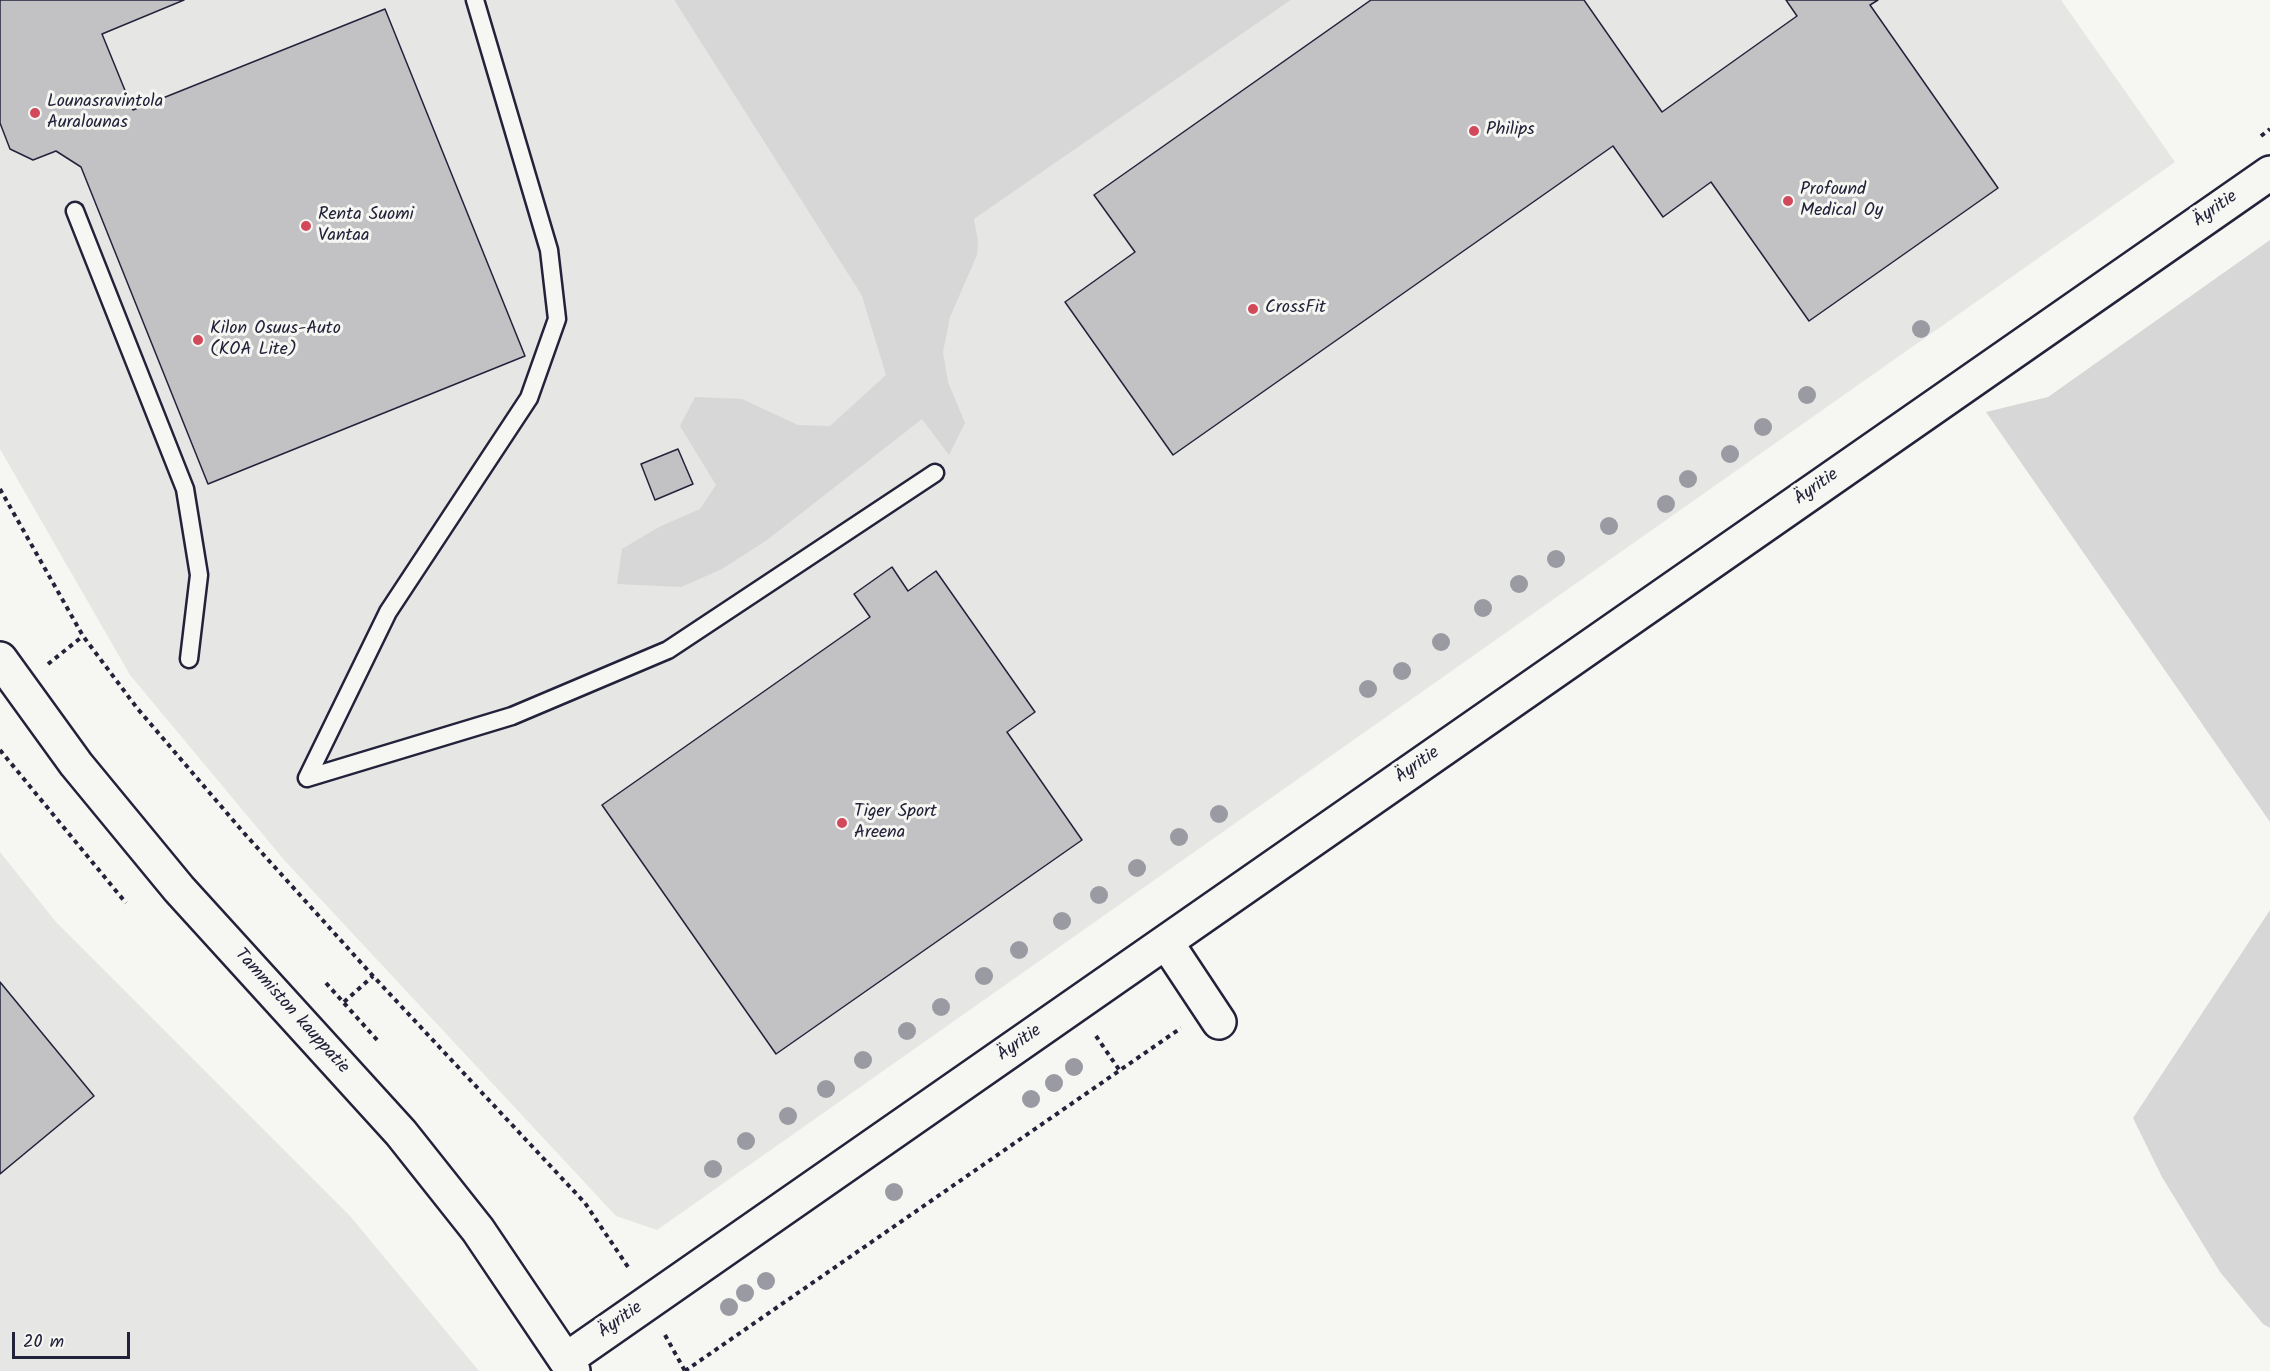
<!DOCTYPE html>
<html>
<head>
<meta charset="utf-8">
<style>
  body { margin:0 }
  #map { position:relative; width:2270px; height:1371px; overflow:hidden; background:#f6f6f2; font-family:Kalam,sans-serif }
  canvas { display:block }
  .scale { position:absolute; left:12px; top:1332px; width:118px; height:27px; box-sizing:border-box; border:3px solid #22223b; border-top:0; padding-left:8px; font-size:18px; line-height:21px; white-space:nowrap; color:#22223b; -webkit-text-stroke:4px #f6f6f2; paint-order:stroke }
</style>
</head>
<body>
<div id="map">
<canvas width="2270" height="1371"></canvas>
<div class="scale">20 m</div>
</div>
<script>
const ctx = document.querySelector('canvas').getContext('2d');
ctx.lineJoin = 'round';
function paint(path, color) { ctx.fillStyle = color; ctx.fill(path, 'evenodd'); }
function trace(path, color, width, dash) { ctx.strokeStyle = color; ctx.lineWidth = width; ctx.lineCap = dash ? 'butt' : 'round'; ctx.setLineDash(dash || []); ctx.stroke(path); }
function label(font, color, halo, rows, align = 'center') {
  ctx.font = font + ' Kalam,sans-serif'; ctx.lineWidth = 6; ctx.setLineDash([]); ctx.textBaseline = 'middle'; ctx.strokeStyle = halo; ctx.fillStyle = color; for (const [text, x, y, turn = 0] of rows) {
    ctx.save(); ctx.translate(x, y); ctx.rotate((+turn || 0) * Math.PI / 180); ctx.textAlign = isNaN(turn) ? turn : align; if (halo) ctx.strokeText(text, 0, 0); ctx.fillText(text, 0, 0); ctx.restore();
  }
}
const built = new Path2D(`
  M0 0H674L862 296 1291 0H2061L2175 162 657 1230 616 1216 285 861 130 675 0 449Z
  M0 852 56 922 350 1216 479 1371H0Z`);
const green = new Path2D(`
  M674 0H1291L974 219 978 241 977 255 950 317 943 352 948 382 965 423 949 455 922 419 767 540 722 569 681 587 617 584 622 549 659 527 700 509 716 485 680 426 695 397 742 399 798 425 830 426 886 375 862 296Z
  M2270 240V822L1986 412 2048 397Z
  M2270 910V1328L2263 1324 2220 1272 2162 1177 2133 1118Z`);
const building = new Path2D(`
  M0 0H184L102 34 133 110 385 9 525 356 208 484 81 167 56 151 33 160 10 149 0 123Z
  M1371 0H1584L1662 112 1797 16 1786 0H1878L1870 5 1998 188 1809 321 1711 182 1663 217 1613 146 1173 455 1065 302 1135 252 1094 195Z
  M678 449 693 484 655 500 641 464Z
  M892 567 908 591 936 571 1035 712 1007 732 1082 840 776 1054 602 805 870 617 854 594Z
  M0 982 94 1096 0 1174Z`);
const path = new Path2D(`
  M2261 136 2270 129
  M0 489 83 636 137 708 244 833 373 976 585 1203 630 1270
  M48 664 83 636
  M0 750 126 903
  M326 983 378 1041
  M344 1002 373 976
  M1096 1036 1120 1071
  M665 1335 685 1371
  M685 1371 1181 1028`);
const service = new Path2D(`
  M75 211 185 489 199 575 189 659
  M307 778 388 612 529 398 557 319 549 250 475 0
  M307 778 512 716 668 650 935 473`);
const minor = new Path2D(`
  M1166 942 1219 1022
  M567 1359 2270 173`);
const secondary = new Path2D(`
  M0 659 76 764 179 889 401 1133 478 1230 573 1371`);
const trees = [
  [1921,329],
  [1807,395],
  [1763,427],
  [1730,454],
  [1688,479],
  [1666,504],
  [1609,526],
  [1556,559],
  [1519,584],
  [1483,608],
  [1441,642],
  [1402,671],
  [1368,689],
  [1219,814],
  [1179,837],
  [1137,868],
  [1099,895],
  [1062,921],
  [1019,950],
  [984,976],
  [941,1007],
  [907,1031],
  [863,1060],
  [1074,1067],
  [1054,1083],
  [826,1089],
  [1031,1099],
  [788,1116],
  [746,1141],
  [713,1169],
  [894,1192],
  [766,1281],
  [745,1293],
  [729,1307]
];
const markers = [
  [35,113,6,"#d1495b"],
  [1474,131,6,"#d1495b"],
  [1788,201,6,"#d1495b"],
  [306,226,6,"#d1495b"],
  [1253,309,6,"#d1495b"],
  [198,340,6,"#d1495b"],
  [842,823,6,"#d1495b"]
];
const poiNames = [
  ["Lounasravintola",47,103],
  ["Auralounas",47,124],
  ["Philips",1486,131],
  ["Profound",1800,191],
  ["Medical Oy",1800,212],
  ["Renta Suomi",318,216],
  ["Vantaa",318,237],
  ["CrossFit",1265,309],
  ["Kilon Osuus-Auto",210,330],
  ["(KOA Lite)",210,351],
  ["Tiger Sport",854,813],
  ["Areena",854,834]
];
const streetNames = [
  ["Äyritie",2216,210,-35],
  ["Äyritie",1817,488,-35],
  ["Äyritie",1418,766,-35],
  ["Tammiston kauppatie",291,1012,48],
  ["Äyritie",1020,1044,-35],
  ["Äyritie",621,1321,-35]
];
paint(built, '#e6e6e4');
paint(green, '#d7d7d7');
paint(building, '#c2c2c4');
trace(building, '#22223b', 1.5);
trace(service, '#22223b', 21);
trace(minor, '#22223b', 38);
trace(secondary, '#22223b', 38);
trace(path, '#22223b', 4, [4.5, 4.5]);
trace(service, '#f6f6f2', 16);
trace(minor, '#f6f6f2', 33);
trace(secondary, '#f6f6f2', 33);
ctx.fillStyle = '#9a9aa3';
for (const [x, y] of trees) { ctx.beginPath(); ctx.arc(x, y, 9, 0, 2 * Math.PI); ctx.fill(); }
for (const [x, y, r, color] of markers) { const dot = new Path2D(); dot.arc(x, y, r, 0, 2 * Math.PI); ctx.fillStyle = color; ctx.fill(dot); trace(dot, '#f6f6f2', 2); }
label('18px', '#22223b', '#f6f6f2', poiNames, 'left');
label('18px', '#22223b', '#f6f6f2', streetNames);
</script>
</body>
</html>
